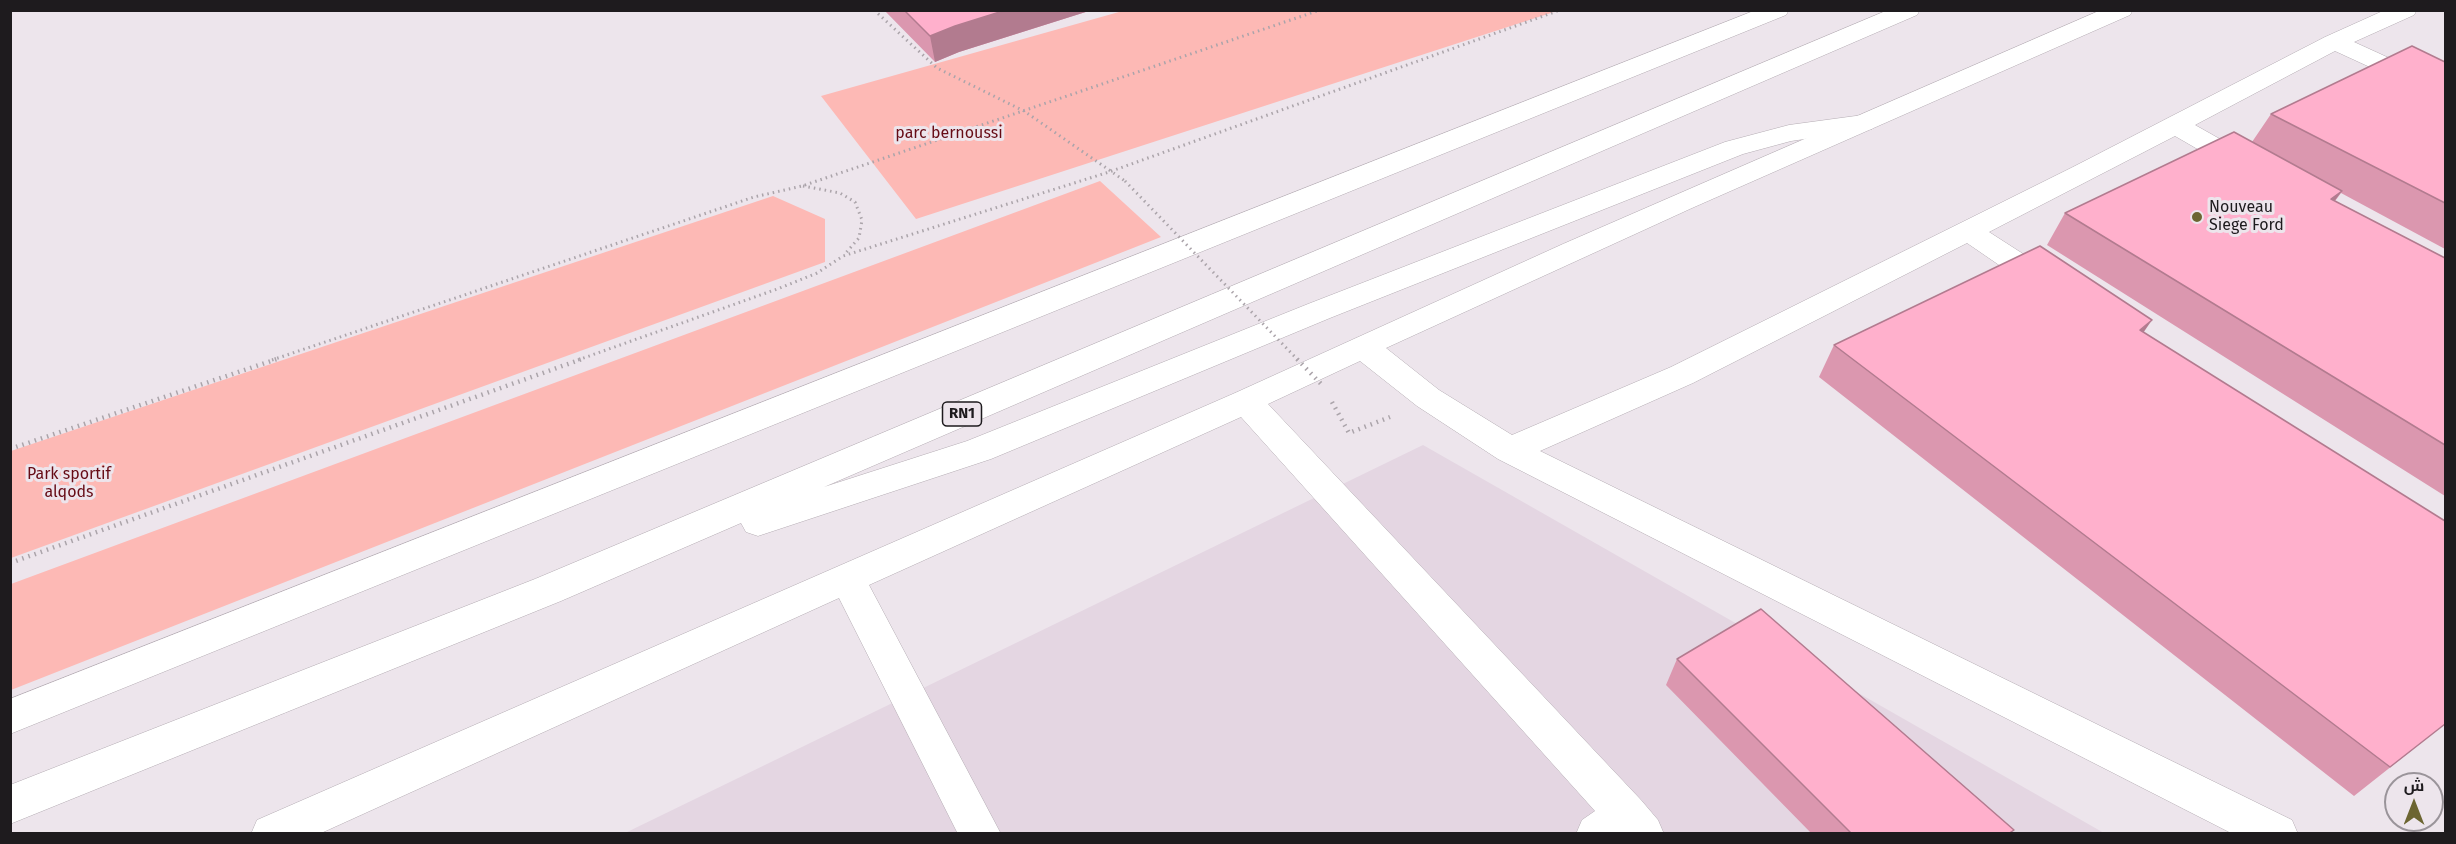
<!DOCTYPE html>
<html>
<head>
<meta charset="utf-8">
<style>
  body { margin:0 }
  #map { position:relative; width:2456px; height:844px; overflow:hidden; background:#ede5ec; font-family:"Fira Sans",Cairo,sans-serif }
  canvas { display:block }
  .frame { position:absolute; inset:0; border:12px solid #1e1b1e; pointer-events:none }
  .north { position:absolute; left:2384px; top:772px; width:60px; height:60px; box-sizing:border-box; background:#ede5ec; border:2px solid #9a949a; border-radius:50%; rotate:0deg; font-size:16px; font-weight:700; line-height:24px; text-align:center; color:#1e1b1e }
  .north::after { content:''; display:block; margin:auto; width:21px; height:27px; background:#6c6531; clip-path:polygon(50% 0,100% 100%,50% 72%,0 100%) }
</style>
</head>
<body>
<div id="map">
<canvas width="2456" height="844"></canvas>
<div class="frame"></div>
<div class="north">ش</div>
</div>
<script>
const ctx = document.querySelector('canvas').getContext('2d');
ctx.lineJoin = 'round';
function paint(path, color) { ctx.fillStyle = color; ctx.fill(path, 'evenodd'); }
function trace(path, color, width, dash) { ctx.strokeStyle = color; ctx.lineWidth = width; ctx.lineCap = dash ? 'butt' : 'round'; ctx.setLineDash(dash || []); ctx.stroke(path); }
function label(font, color, halo, rows, align = 'center') {
  ctx.font = font + ' "Fira Sans",sans-serif'; ctx.lineWidth = 6; ctx.setLineDash([]); ctx.textBaseline = 'middle'; ctx.strokeStyle = halo; ctx.fillStyle = color; for (const [text, x, y, turn = 0] of rows) {
    ctx.save(); ctx.translate(x, y); ctx.rotate((+turn || 0) * Math.PI / 180); ctx.textAlign = isNaN(turn) ? turn : align; if (halo) ctx.strokeText(text, 0, 0); ctx.fillText(text, 0, 0); ctx.restore();
  }
}
const built = new Path2D(`
  M1423 445 2104 833 623 834Z`);
const green = new Path2D(`
  M1126 10H1557V11L916 219 821 96Z
  M1100 181 1161 237 11 690V584Z
  M773 196 825 219V262L11 558V451Z`);
const pathFar1 = new Path2D(`
  M874 10 937 68 1024 111 1125 181
  M803 186 840 193 855 202 862 220 859 238 844 255
  M272 360 754 197 802 186 1320 10
  M578 360 780 288 817 273 843 256 1109 172 1560 10`);
const path = new Path2D(`
  M1332 402 1349 433 1390 417
  M10 449 277 359
  M10 563 582 359`);
const minor = new Path2D(`
  M2101 10H2133L2130 15 1692 208 1386 348 1439 390 1512 435 1671 367 2073 167 2325 37 2385 10H2417L2414 15 2354 42 2446 84V102L2335 51 2195 125 2259 161 2263 167 2259 173 2249 175 2239 173 2175 136 1989 232 2059 277 2063 284 2059 291 2048 294 2037 291 1967 243 1693 383 1540 451 2292 820 2298 834H2233L1498 459 1417 406 1360 361 1268 404 1641 800 1658 820 1664 834H1576L1582 820 1595 811 1241 417 869 585 1001 834H958L839 598 319 834H251L257 820 1235 393 1563 244Z`);
const highway = new Path2D(`
  M1756 10H1789L1786 15 10 734V699Z
  M1888 10H1920L1917 15 824 487 967 441 1308 304 1725 142 1789 125 1863 115 1872 117 1876 123 1872 129 1791 141 1743 154 1330 318 991 459 758 536 746 532 741 523 561 601 10 824V785L535 579Z`);
const pathBridgeFar1 = new Path2D(`
  M1125 181 1298 360`);
const pathBridge = new Path2D(`
  M1297 359 1324 387`);
const wall = new Path2D(`
  M884 10H1092L959 52 935 62Z
  M2445 62V249L2341 193 2335 201 2445 258V496L2047 245 2065 213 2252 142 2271 114Z
  M2144 332 2445 724 2354 796 1819 377 1834 345Z
  M1677 659 2010 834H1812L1666 685Z`);
const shadedWall = new Path2D(`
  M1006 10H1092L959 52 935 62 930 36 955 26Z
  M2342 191 2318 223 2331 199Z
  M2152 320 2130 352 2140 330Z`);
const building = new Path2D(`
  M904 10H1006L955 26 930 36Z
  M2412 46 2445 62V203L2271 114Z
  M2234 132 2342 191 2331 199 2445 258V445L2065 213Z
  M2040 246 2152 320 2140 330 2445 521V724L2390 767 1834 345Z
  M1761 609 2014 830 2008 834H1852L1677 659Z`);
const markers = [
  [2197,217,6,"#6c6531"]
];
const shields = [
  [962,414,39]
];
const shieldNames = [
  ["RN1",962,414]
];
const parkNames = [
  ["parc bernoussi",949,134],
  ["Park sportif",69,475],
  ["alqods",69,493]
];
const poiNames = [
  ["Nouveau",2209,208],
  ["Siege Ford",2209,226]
];
paint(built, '#e4d6e2');
paint(green, '#fdb9b5');
trace(minor, '#b4acb3', 1);
trace(highway, '#b4acb3', 1);
trace(pathFar1, '#aba4aa', 3, [1.5, 4]);
trace(path, '#aba4aa', 4.5, [1.5, 5]);
paint(minor, '#fff');
paint(highway, '#fff');
trace(pathBridgeFar1, '#aba4aa', 3, [1.5, 4]);
trace(pathBridge, '#aba4aa', 4.5, [1.5, 5]);
paint(wall, '#db97af');
paint(shadedWall, '#b27b8f');
paint(building, '#ffb0cc');
trace(building, '#b27b8f', 1.5);
for (const [x, y, r, color] of markers) { const dot = new Path2D(); dot.arc(x, y, r, 0, 2 * Math.PI); ctx.fillStyle = color; ctx.fill(dot); trace(dot, '#ede5ec', 2); }
for (const [x, y, w] of shields) { const box = new Path2D(); box.roundRect(x - w / 2, y - 12, w, 24, 4.5); ctx.fillStyle = '#ede5ec'; ctx.fill(box); trace(box, '#1e1b1e', 1.5); }
label('bold 15px', '#1e1b1e', null, shieldNames);
label('16px', '#660b15', '#ede5ec', parkNames);
label('16px', '#1e1b1e', '#ede5ec', poiNames, 'left');
</script>
</body>
</html>
